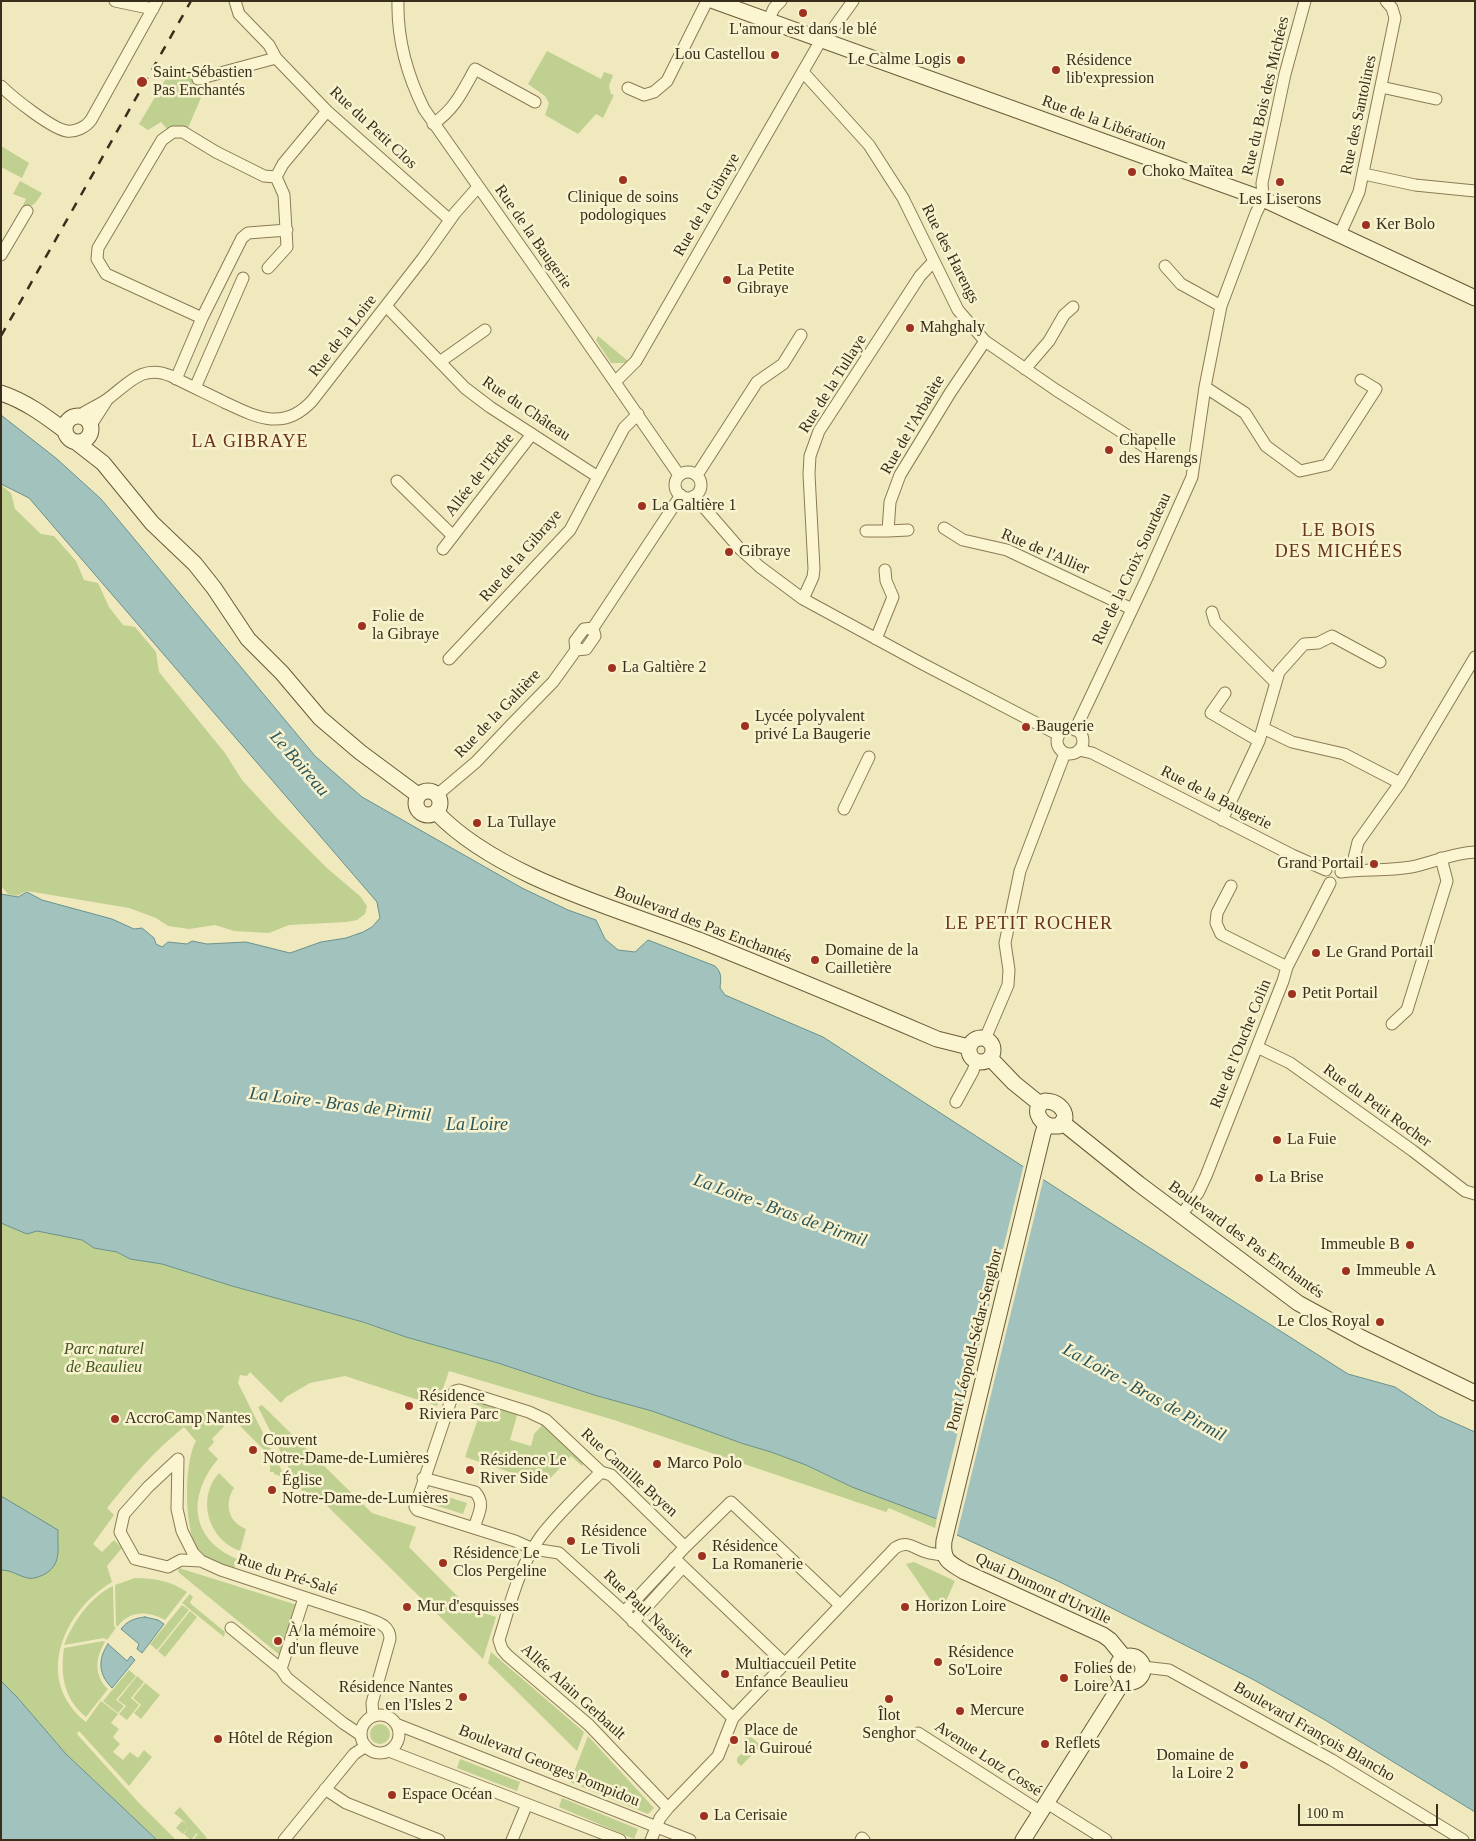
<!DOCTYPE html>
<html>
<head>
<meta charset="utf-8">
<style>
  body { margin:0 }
  #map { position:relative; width:1476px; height:1841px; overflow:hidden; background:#f1e9be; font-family:Georgia,serif }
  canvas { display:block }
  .frame { position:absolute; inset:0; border:2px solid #392e1b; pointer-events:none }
  .scale { position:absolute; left:1298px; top:1804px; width:140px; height:22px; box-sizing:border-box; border:2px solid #392e1b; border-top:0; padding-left:6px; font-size:15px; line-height:18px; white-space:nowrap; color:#392e1b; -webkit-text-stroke:4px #f8f2ce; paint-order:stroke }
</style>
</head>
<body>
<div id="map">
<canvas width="1476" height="1841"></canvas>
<div class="frame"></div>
<div class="scale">100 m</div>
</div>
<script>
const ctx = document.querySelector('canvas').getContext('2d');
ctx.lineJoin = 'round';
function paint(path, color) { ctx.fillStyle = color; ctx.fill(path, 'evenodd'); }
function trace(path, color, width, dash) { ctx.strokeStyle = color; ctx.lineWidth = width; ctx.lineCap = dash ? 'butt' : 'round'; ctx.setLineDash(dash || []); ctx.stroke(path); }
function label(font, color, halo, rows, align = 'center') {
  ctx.font = font + ' Georgia,serif'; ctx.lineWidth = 5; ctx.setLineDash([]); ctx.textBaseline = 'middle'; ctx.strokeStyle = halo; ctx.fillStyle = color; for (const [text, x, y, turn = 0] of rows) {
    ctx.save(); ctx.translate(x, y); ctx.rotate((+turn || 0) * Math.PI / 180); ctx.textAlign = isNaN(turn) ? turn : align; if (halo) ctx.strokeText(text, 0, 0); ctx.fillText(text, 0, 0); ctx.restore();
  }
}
const green = new Path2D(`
  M547 51 601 79 604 72 613 75 609 86 611 94 614 95 603 118 596 114 578 134 545 115 549 103 545 96 528 84Z
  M174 65 206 86 188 128 179 126 167 129 161 122 148 130 139 124Z
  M1 146 29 163 22 178 1 167Z
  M20 181 42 193C37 201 33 209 23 205L26 199 13 194Z
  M598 336 628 361 626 363H611L596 340Z
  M1 485 11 493 15 509 41 534 54 536 76 561 84 580 98 583 109 607 123 625 135 627 156 652 159 672 225 753 242 780 277 818 328 869 360 896 367 906 365 914 357 920 347 922 289 925 269 933 234 931 215 925 189 929 168 926 156 918 129 908 27 891 16 896 8 894 1 886Z
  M1 1223 27 1234 37 1231 82 1240 94 1248 117 1252 130 1259 162 1264 232 1286 363 1322 406 1337 498 1363 594 1395 652 1411 744 1444 771 1452 806 1465 852 1487 937 1519 935 1528 889 1508 886 1512 614 1420 449 1371 437 1406 345 1376 310 1383 286 1397 281 1403 250 1372 247 1376 240 1375 238 1383 287 1481 285 1482 280 1476 274 1474V1472H270V1456L232 1418 212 1439 214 1442 208 1449 218 1459C187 1496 190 1539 237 1559L234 1569C225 1566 212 1564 204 1558 183 1542 183 1463 196 1441L184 1427C154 1451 131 1478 107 1508L114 1515 93 1544 102 1552 114 1540 122 1548 107 1566 112 1582C63 1611 33 1680 86 1722L101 1701 118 1714 111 1723 119 1729 113 1737 120 1744 113 1752 123 1760 130 1752 138 1758 144 1750 152 1757 129 1786 79 1731 77 1734 139 1803 176 1840H157L66 1754 17 1697 1 1681Z
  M468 1396 518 1412 510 1440 531 1446 534 1434 543 1424 584 1463 582 1466 571 1456 545 1484 465 1457 482 1407 466 1401Z
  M262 1405 372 1513 416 1527 409 1547 469 1608 496 1617 483 1659 317 1496 300 1490 258 1407Z
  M219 1473 234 1488C224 1503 228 1522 246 1529L240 1551C208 1540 196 1498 219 1473Z
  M435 1493 467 1503 463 1514 431 1504Z
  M914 1562 955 1581 940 1614 906 1564Z
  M179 1568 297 1605 281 1656 178 1572Z
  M135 1578C155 1578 171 1581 187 1592L165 1620C149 1611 130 1610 118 1626H116L115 1585Z
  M113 1586 114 1626 116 1628 107 1640 104 1638 64 1645C73 1622 90 1597 113 1586Z
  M190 1594 193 1597 190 1602 191 1604 225 1632 224 1637 182 1603Z
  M182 1605 189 1610 157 1650 150 1644Z
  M190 1611 197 1617 165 1657 158 1651Z
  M103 1641 105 1642C95 1658 94 1676 108 1689L86 1717C64 1699 60 1675 64 1648Z
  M491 1652 584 1732 577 1751 488 1663Z
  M129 1670 136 1676 116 1700 124 1706 118 1713 103 1701Z
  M137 1676 144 1682 131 1698 139 1705 127 1720 119 1714 126 1706 118 1700Z
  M145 1683 160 1695 141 1719 134 1713 141 1705 133 1698Z
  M370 1734a10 10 0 1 1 20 0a10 10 0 1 1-20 0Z
  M748 1734 761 1746 741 1766 737 1762V1758L744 1751 743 1749 746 1746 741 1741Z
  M588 1736 654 1808 648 1814 570 1782Z
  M460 1759 520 1782 517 1791 457 1768Z
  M562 1798 638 1829 634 1839 559 1807Z
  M180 1807 207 1838 206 1840H193L198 1834 197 1833 191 1840 184 1834 189 1826 183 1834 176 1828 182 1821 187 1824 174 1813Z`);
const water = new Path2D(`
  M1 415 57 459 101 499 315 756 362 797 522 888 568 910 596 920 605 939 618 950 635 952 648 940 715 966C722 973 721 978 720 988L725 995 823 1037 1098 1215 1348 1374 1395 1387 1439 1416 1475 1432V1812L1325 1720 1254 1680 1060 1582 957 1535 937 1519 852 1487 806 1465 771 1452 744 1444 652 1411 594 1395 498 1363 406 1337 363 1322 232 1286 162 1264 130 1259 117 1252 94 1248 82 1240 37 1231 27 1234 1 1223V894L18 897 27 892 42 900 112 919 134 929 142 928 154 938 156 944 162 947 168 942 187 944 192 941 207 944 246 942 290 953 321 942 346 938 363 932 372 927 380 918 377 902 29 498 1 484Z
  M1 1496 58 1530C57 1548 63 1565 43 1575 38 1577 34 1579 28 1578 18 1576 12 1570 1 1570Z
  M145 1617 158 1620 164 1624 142 1653 137 1649 139 1644 121 1629C127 1621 135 1618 145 1617Z
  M108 1644 127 1661 131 1656 135 1660 112 1688C99 1675 97 1660 108 1644Z
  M1 1681 17 1697 66 1754 157 1840H1Z`);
const pier = new Path2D(`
  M1024 1164 1044 1177 956 1538 936 1521Z`);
const street = new Path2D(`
  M115 1 153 9
  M235 1 239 14 269 45 276 58 327 111 450 220
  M398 1C397 40 407 75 424 109L565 310 679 475
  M768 21 774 8 781 1
  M803 72 869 145 903 198 958 310 985 341 1056 390 1150 450
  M198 79 276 58
  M1 86C12 97 52 129 67 131 76 132 86 127 91 120L157 1
  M1381 87 1436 99
  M628 88 644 95 654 92 667 81 707 1
  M433 124C455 109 462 92 475 69L535 102
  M1364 174 1415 185 1475 191
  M276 177 283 164 327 111
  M1340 234 1359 192 1395 18 1392 8 1386 1
  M1 255 27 211
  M1165 266 1181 284 1221 306
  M268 268 287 247 284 195 276 177
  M386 306 465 388 490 407 598 477
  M202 318 106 274 97 259 98 248 162 140 173 132H183L216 152 264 176 276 177
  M441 361 485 330
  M1025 369 1049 341 1064 315 1073 307
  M176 379 202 318 242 238 248 233 287 230
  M615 382 636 361 821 40 830 33 853 1
  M1205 387 1245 413 1266 446 1300 471 1327 465 1376 389 1361 380
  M195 388 243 278
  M79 416C88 409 100 405 109 398 130 382 143 364 171 376 188 385 206 393 224 402 256 417 283 432 312 401L423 258 455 213 478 187
  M91 425 107 400
  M675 485a13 13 0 1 1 26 0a13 13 0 1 1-26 0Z
  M697 475 757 382 783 364 801 335
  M397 481 453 536
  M694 496 740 549 760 567 803 599 919 662 1059 735
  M944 528 963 540 1007 550 1132 609
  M866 531H888L890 502 900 475 950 393 985 341
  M888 531 908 530
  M443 549 532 434
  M803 599 813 577 814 569 809 474 810 456 819 431 920 276 934 261
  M1212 612 1215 622 1275 682
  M876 639 893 597 886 581 885 570
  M576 650 586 649 595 636 593 628 681 495
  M449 659 570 530 624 428 638 414
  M1225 693 1211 713 1259 741
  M1263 728 1292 742 1344 754 1400 783
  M1057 741a13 13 0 1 1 26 0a13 13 0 1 1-26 0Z
  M1075 730 1146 580 1192 477 1205 387 1221 306 1256 213 1263 199 1262 183 1285 74 1305 1
  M1079 750 1092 753 1108 761 1292 855 1326 870
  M437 795 476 762 513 723 553 682 576 650 575 641 584 629 593 628
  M844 809 869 757
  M1222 820 1259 741 1279 672 1304 644 1318 643 1332 636 1380 662
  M1351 871 1358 842 1400 783 1475 657
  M1341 872C1364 869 1387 871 1411 867 1432 863 1452 853 1475 852
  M1231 886 1217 913 1216 923 1221 934 1287 967
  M1392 1024 1407 1010 1447 881 1441 858
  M985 1039 1008 985 1009 970 1005 943 1020 871 1065 753
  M1257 1047 1290 1063 1413 1151 1465 1191 1475 1194
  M956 1102 973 1071 976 1062
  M1181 1215 1198 1193 1206 1176 1283 981 1287 967 1330 883
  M601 1472C582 1491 557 1515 541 1536 519 1566 510 1605 499 1640L502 1649 507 1655 589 1725 668 1808
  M423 1478 475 1492C486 1504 478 1514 474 1528
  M685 1547 611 1475 601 1472 546 1420 529 1412 459 1390 455 1391 453 1394 415 1507 417 1510 515 1541 533 1549 559 1553 624 1612 733 1718
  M674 1558 781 1660 785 1662
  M201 1561 181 1560 168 1567 135 1559 120 1532 124 1514 148 1487 178 1459 177 1509 182 1531 193 1553 201 1561 221 1570 364 1617C376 1622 390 1624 390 1639L372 1703 373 1716
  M624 1612 685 1547 731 1502 840 1605
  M633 1622 683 1567
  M231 1628 281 1669 287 1678 343 1723 361 1735
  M1143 1667 1169 1670 1332 1760 1463 1840
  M281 1669 304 1598
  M361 1734a19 19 0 1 1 38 0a19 19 0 1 1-38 0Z
  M396 1724 690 1840
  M918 1733 1041 1812
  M389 1751 620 1840
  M325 1789 346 1803 439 1840
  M1047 1803 1106 1840
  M284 1840 354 1754 366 1746
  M512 1840 527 1804
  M651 1840 660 1818 668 1808 718 1756 733 1718 895 1548C908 1540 913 1548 926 1552 931 1554 938 1554 943 1555
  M861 1840 862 1838 864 1840`);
const secondary = new Path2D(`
  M714 1 1263 199 1475 298
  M1 393C25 401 44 415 64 430
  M65 429a13 13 0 1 1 26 0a13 13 0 1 1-26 0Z
  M76 442 103 463 152 523 195 564 214 588 248 639 282 673 320 718 360 752 418 795
  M416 803a12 12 0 1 1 24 0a12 12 0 1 1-24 0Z
  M436 812C498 877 616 908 699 940 779 972 858 1005 937 1039L969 1047
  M969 1050a12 12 0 1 1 24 0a12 12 0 1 1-24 0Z
  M990 1058 1014 1083 1040 1104
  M1045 1101C1056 1101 1065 1108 1065 1118L1059 1126H1050C1039 1122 1031 1108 1045 1101Z
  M1063 1123 1139 1184 1298 1303 1362 1338 1475 1393
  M1046 1125 1043 1133 944 1541C942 1560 949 1563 965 1572L1103 1635 1110 1640 1124 1657
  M1117 1669a13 13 0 1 1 26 0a13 13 0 1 1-26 0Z
  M1023 1840 1124 1680`);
const rail = new Path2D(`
  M1 336 191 1`);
const markers = [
  [803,13,5,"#9e3221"],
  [775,55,5,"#9e3221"],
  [961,60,5,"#9e3221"],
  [1056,70,5,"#9e3221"],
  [142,82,6,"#9e3221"],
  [1132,172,5,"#9e3221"],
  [623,180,5,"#9e3221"],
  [1280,182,5,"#9e3221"],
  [1366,225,5,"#9e3221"],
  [727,280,5,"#9e3221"],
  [910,328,5,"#9e3221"],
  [1109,450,5,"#9e3221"],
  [642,506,5,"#9e3221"],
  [729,552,5,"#9e3221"],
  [362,626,5,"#9e3221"],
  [612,668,5,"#9e3221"],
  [745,726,5,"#9e3221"],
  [1026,727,5,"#9e3221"],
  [477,823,5,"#9e3221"],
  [1374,864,5,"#9e3221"],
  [1316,953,5,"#9e3221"],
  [815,960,5,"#9e3221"],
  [1292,994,5,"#9e3221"],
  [1277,1140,5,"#9e3221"],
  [1259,1178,5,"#9e3221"],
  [1410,1245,5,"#9e3221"],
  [1346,1271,5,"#9e3221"],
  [1380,1322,5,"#9e3221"],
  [409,1406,5,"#9e3221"],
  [115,1419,5,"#9e3221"],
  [253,1450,5,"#9e3221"],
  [657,1464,5,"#9e3221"],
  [470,1470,5,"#9e3221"],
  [272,1490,5,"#9e3221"],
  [571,1541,5,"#9e3221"],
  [702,1556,5,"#9e3221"],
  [443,1563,5,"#9e3221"],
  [407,1607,5,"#9e3221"],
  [905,1607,5,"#9e3221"],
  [278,1641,5,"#9e3221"],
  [938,1662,5,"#9e3221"],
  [725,1674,5,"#9e3221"],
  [1064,1678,5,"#9e3221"],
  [463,1697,5,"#9e3221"],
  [889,1699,5,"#9e3221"],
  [960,1711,5,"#9e3221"],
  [218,1739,5,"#9e3221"],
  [734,1740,5,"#9e3221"],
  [1045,1744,5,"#9e3221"],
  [1244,1765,5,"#9e3221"],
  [392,1795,5,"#9e3221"],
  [704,1816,5,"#9e3221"]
];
const poiNames = [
  ["L'amour est dans le blé",803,30,"center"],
  ["Lou Castellou",765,55,"right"],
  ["Le Calme Logis",951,60,"right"],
  ["Résidence",1066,61],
  ["lib'expression",1066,79],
  ["Saint-Sébastien",153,73],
  ["Pas Enchantés",153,91],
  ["Choko Maïtea",1142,172],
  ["Clinique de soins",623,198,"center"],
  ["podologiques",623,216,"center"],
  ["Les Liserons",1280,200,"center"],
  ["Ker Bolo",1376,225],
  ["La Petite",737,271],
  ["Gibraye",737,289],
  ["Mahghaly",920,328],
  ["Chapelle",1119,441],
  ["des Harengs",1119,459],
  ["La Galtière 1",652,506],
  ["Gibraye",739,552],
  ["Folie de",372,617],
  ["la Gibraye",372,635],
  ["La Galtière 2",622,668],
  ["Lycée polyvalent",755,717],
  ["privé La Baugerie",755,735],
  ["Baugerie",1036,727],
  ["La Tullaye",487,823],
  ["Grand Portail",1364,864,"right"],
  ["Domaine de la",825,951],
  ["Cailletière",825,969],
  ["Le Grand Portail",1326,953],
  ["Petit Portail",1302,994],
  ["La Fuie",1287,1140],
  ["La Brise",1269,1178],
  ["Immeuble B",1400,1245,"right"],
  ["Immeuble A",1356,1271],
  ["Le Clos Royal",1370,1322,"right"],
  ["Résidence",419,1397],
  ["Riviera Parc",419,1415],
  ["AccroCamp Nantes",125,1419],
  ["Couvent",263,1441],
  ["Notre-Dame-de-Lumières",263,1459],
  ["Résidence Le",480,1461],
  ["River Side",480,1479],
  ["Marco Polo",667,1464],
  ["Église",282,1481],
  ["Notre-Dame-de-Lumières",282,1499],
  ["Résidence",581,1532],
  ["Le Tivoli",581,1550],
  ["Résidence",712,1547],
  ["La Romanerie",712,1565],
  ["Résidence Le",453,1554],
  ["Clos Pergeline",453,1572],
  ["Mur d'esquisses",417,1607],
  ["Horizon Loire",915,1607],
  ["À la mémoire",288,1632],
  ["d'un fleuve",288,1650],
  ["Résidence",948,1653],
  ["So'Loire",948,1671],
  ["Multiaccueil Petite",735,1665],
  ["Enfance Beaulieu",735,1683],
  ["Folies de",1074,1669],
  ["Loire A1",1074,1687],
  ["Résidence Nantes",453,1688,"right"],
  ["en l'Isles 2",453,1706,"right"],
  ["Mercure",970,1711],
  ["Îlot",889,1716,"center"],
  ["Senghor",889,1734,"center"],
  ["Place de",744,1731],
  ["la Guiroué",744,1749],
  ["Hôtel de Région",228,1739],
  ["Reflets",1055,1744],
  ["Domaine de",1234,1756,"right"],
  ["la Loire 2",1234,1774,"right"],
  ["Espace Océan",402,1795],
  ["La Cerisaie",714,1816]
];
const streetNames = [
  ["Rue du Bois des Michées",1266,96,-77],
  ["Rue des Santolines",1359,115,-78],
  ["Rue de la Libération",1104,123,20],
  ["Rue du Petit Clos",373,128,43],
  ["Rue de la Gibraye",707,205,-60],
  ["Rue de la Baugerie",533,237,55],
  ["Rue des Harengs",950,254,63],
  ["Rue de la Loire",343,336,-52],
  ["Rue de la Tullaye",833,384,-58],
  ["Rue du Château",526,409,34],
  ["Rue de l'Arbalète",913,425,-60],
  ["Allée de l'Erdre",480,475,-52],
  ["Rue de l'Allier",1045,552,23],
  ["Rue de la Gibraye",521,556,-49],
  ["Rue de la Croix Sourdeau",1132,569,-65],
  ["Rue de la Galtière",498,714,-46],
  ["Rue de la Baugerie",1216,798,27],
  ["Boulevard des Pas Enchantés",703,925,21],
  ["Rue de l'Ouche Colin",1241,1044,-68],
  ["Rue du Petit Rocher",1377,1106,36],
  ["Boulevard des Pas Enchantés",1246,1240,36],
  ["Pont Léopold-Sédar-Senghor",975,1340,-76],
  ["Rue Camille Bryen",629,1473,42],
  ["Rue du Pré-Salé",287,1575,18],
  ["Quai Dumont d'Urville",1043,1589,25],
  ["Rue Paul Nassivet",648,1614,44],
  ["Allée Alain Gerbault",573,1692,42],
  ["Boulevard François Blancho",1314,1732,30],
  ["Avenue Lotz Cossé",988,1759,33],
  ["Boulevard Georges Pompidou",549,1766,22]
];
const parkNames = [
  ["Parc naturel",104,1350],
  ["de Beaulieu",104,1368]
];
const neighbourhoodNames = [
  ["LA GIBRAYE",250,442],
  ["LE BOIS",1339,531],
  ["DES MICHÉES",1339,552],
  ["LE PETIT ROCHER",1029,924]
];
const waterNames = [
  ["Le Boireau",299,764,49],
  ["La Loire - Bras de Pirmil",340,1105,7],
  ["La Loire",477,1125],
  ["La Loire - Bras de Pirmil",780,1211,20],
  ["La Loire - Bras de Pirmil",1144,1393,29]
];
paint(green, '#bfd091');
paint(water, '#a2c2bd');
trace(water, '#68918d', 1);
paint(pier, '#f1e9be');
trace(street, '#8b7a55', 13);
trace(secondary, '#6c5a39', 17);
trace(street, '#fbf5d2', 11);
trace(secondary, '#fbf5d2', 15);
trace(rail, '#392e1b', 2.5, [9, 9]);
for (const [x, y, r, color] of markers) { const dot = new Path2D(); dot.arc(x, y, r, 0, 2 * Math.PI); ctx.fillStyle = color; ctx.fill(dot); trace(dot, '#f8f2ce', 2); }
label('16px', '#392e1b', '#f8f2ce', poiNames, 'left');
label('16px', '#392e1b', '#f8f2ce', streetNames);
label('italic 16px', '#415720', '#f8f2ce', parkNames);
ctx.letterSpacing = '1px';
label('18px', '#693417', '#f8f2ce', neighbourhoodNames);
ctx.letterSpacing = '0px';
label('italic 18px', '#29565a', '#f8f2ce', waterNames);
</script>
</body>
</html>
